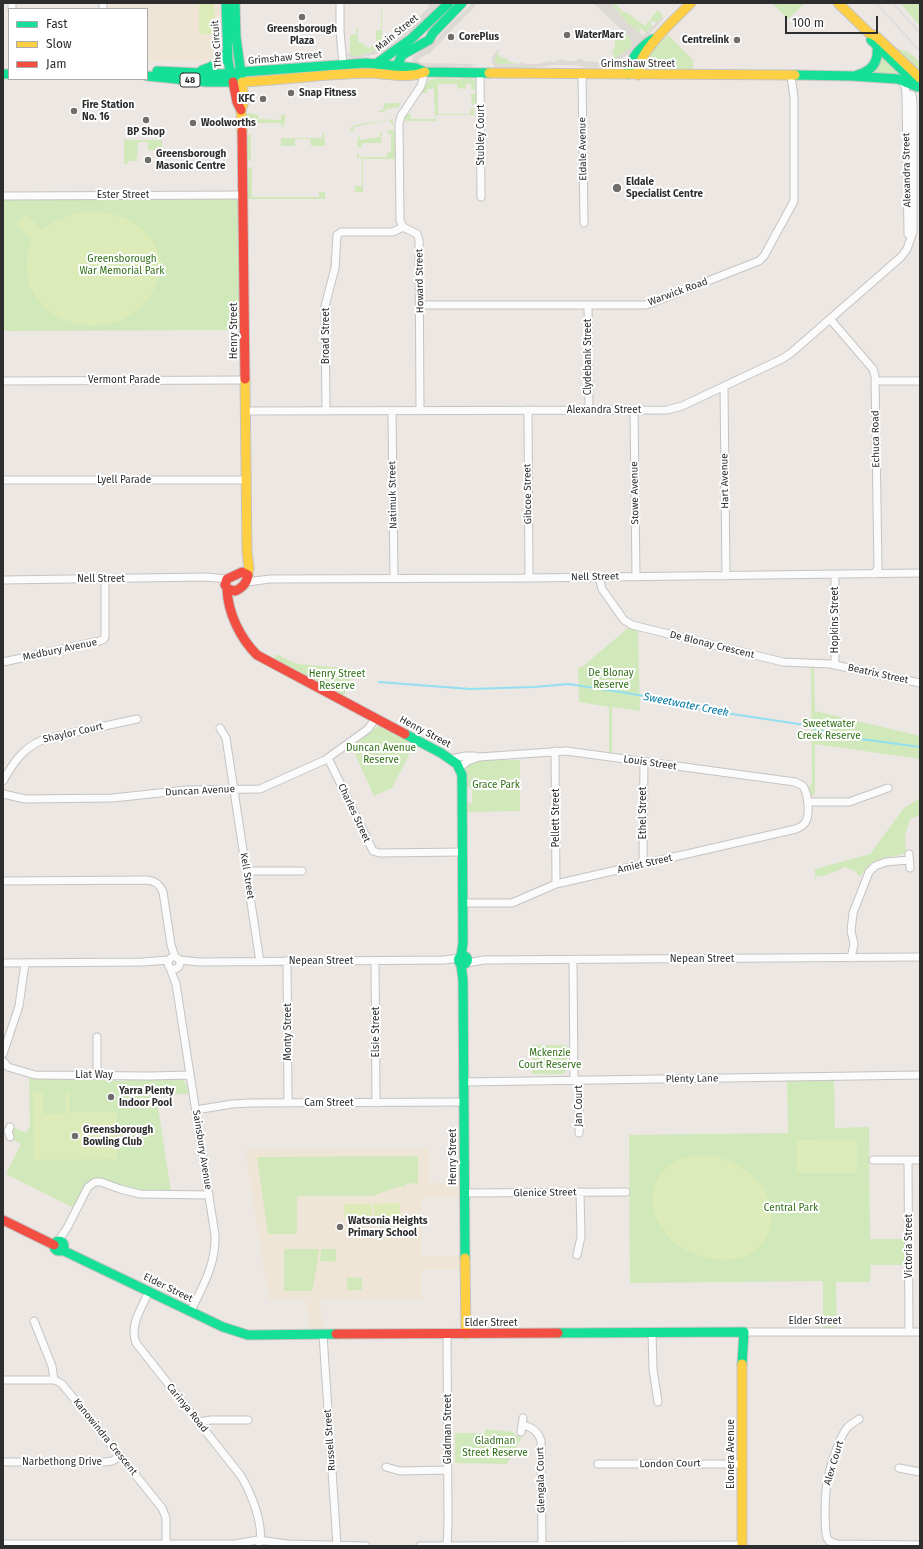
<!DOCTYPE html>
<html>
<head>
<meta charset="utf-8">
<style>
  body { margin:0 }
  #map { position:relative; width:923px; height:1549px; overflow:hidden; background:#ece7e2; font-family:"Fira Sans",sans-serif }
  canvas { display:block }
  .frame { position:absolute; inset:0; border:4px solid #2d2d2d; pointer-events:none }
  .legend { position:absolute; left:8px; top:8px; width:140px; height:72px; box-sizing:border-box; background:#fff; border:1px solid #ababab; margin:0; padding:5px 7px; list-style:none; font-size:12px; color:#2d2d2d }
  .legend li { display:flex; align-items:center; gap:8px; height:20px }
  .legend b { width:20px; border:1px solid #ababab }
  .scale { position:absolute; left:785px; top:16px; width:93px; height:18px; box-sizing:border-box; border:2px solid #2d2d2d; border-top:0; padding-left:5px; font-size:12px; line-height:14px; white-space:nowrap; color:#2d2d2d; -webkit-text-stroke:3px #fff; paint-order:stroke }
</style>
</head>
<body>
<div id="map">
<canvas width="923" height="1549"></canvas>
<div class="frame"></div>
<ul class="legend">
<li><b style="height:5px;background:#16e098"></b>Fast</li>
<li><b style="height:5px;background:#ffcf43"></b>Slow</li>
<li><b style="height:5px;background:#f24e42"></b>Jam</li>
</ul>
<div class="scale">100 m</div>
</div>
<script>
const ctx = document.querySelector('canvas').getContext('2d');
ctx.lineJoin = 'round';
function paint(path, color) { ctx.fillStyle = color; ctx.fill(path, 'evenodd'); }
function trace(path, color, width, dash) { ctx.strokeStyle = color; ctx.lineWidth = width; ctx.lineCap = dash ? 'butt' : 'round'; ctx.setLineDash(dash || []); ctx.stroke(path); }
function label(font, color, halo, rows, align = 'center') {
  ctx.font = font + ' "Fira Sans",sans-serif'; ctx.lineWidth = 4; ctx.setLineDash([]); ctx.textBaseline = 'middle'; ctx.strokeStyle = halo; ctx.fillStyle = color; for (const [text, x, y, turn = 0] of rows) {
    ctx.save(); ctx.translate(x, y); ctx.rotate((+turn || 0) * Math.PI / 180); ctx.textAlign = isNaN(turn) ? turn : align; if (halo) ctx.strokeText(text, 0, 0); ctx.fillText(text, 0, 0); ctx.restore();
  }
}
const education = new Path2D(`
  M110 3H219L220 47 219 52 211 60 207 61 147 62V9H110Z
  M429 1148V1183H460L461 1197H422V1256H461V1270H422V1299H319L324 1331H310L305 1299H269L245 1149Z`);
const green = new Path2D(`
  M772 3H805L788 19Z
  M900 3H919L920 7V26Z
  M615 4 623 12H626L645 26 652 18 651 17 658 10 663 16 656 23 653 20 650 24 653 26 646 33 636 24 641 31 639 32 627 23 613 5Z
  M381 9H382V44L384 46 372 52 353 57 350 54V36L354 34 357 35 356 28H358V41L369 48 376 44V31L381 30Z
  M623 31 631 40 632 46 615 59 612 52 615 46V39Z
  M668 35 693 60V67L692 69H649L645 66 649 53Z
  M894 47 910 53 920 62V74Z
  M497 53 501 57 507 59 509 62 519 64H497L494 61Z
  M880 54 905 76 868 75Z
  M467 77 475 80 477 89 471 90V84H466V89L457 88V84H438V114H470L471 109 474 108V115H436V121H403L407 114H411V119H435L434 89H428L426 93H422L421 91C424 88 426 83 429 81 438 74 457 83 467 77Z
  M475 93 477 94 478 104 472 105 471 94Z
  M387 103H401L399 107 386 109 384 112H379V110L383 111 384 104Z
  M248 113 258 115V119L281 120V115L285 114V122L282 128 281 123H252L251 127H248L247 114Z
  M393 119V126L389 120 353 127 354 131H350L351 128 354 125Z
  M389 130 394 131 396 133V159H363V192H355V186H362V158L357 157V153H359V157H387V153L391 152V134L387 133Z
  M380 132H382L381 143H362V147H357L358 136H359L360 140 380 137Z
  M324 133 325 146H311L310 139H295V146H281V138H322V134Z
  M250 134H251V161L247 158V137Z
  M124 140H162V159H158V150H148V142H138L137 161H128V164H124Z
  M252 167V197H319V192H325V199H248L247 168Z
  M3 199H236L239 201 241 330 3 331Z
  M628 628 638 631 640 711 612 707V754H609V707L579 702 578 668 582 667Z
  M276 654 297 664 356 669 343 697 274 661Z
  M811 667H814L815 711 920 736V759L815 744V793L811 796 809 786 812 784Z
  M380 726 415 743 392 788 374 796 351 745 375 728Z
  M472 760H520V811L466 812V802L471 804 472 802V789L466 785V766Z
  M920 798V815L910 819 905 836 906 853C886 861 875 852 860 877L855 871 844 867C838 872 830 872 825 876H818L815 879V869L870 854 904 808Z
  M532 1045H567V1070L563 1074H532Z
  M29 1077 87 1078 90 1080 127 1081 130 1079H180C187 1081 187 1088 188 1094H156L171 1192 138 1190 100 1178C84 1176 80 1196 74 1208L6 1174 21 1144 12 1139 11 1133 13 1127 26 1133 30 1126Z
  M787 1080H834L835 1128 869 1127 870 1239H906V1265H871L870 1282H836L837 1327 823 1328V1281L630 1283 629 1135 788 1133Z
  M418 1156V1183L405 1184V1187H397L372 1196H297V1234H268L257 1157Z
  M284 1249H319L317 1265 312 1291H284Z
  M321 1249H336V1262L320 1261Z
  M347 1277 362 1278V1290H347Z
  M485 1429 513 1432 516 1436 522 1437 507 1464 455 1463V1433H485Z`);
const pitch = new Path2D(`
  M199 3H214L215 34H199Z
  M80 212C107 211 133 215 151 238 161 252 164 269 157 284 122 360 0 323 32 240L16 224 26 214 42 230 53 222Z
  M33 1092H43V1114L65 1113V1093H69L70 1112H117V1159L34 1160Z
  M857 1139V1173H797V1140Z
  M703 1155C725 1156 748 1167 761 1185 780 1213 772 1255 733 1259 647 1267 620 1159 703 1155Z
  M400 1203V1217L374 1218V1204Z
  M344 1204H372V1218H344Z`);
const plaza = new Path2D(`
  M430 3H441L413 31 385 52 355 59 352 60 347 55V53H350L353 57 367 54 381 48 396 39 405 31 403 30 406 27 408 28 429 7 428 5Z
  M472 3H478L428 55 427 54 418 60 421 63 472 64 474 66H470L471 68 457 66 456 67H431L417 65 412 61V58L425 47H428Z
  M593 3H614L613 6 627 23 643 36 663 16V19L637 48 619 60 601 67 589 68 576 65H553L531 68H495L494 66 492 61V57L498 49 499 51 494 59V61L497 64H519L521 62 526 64H539L549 61 555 62 561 59 567 61H577L579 58 585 61 606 63 615 59 632 46 631 40 622 30Z`);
const stream = new Path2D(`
  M379 682 470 689 534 687 569 684 639 695 705 710 799 724 839 736 920 747`);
const street = new Path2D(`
  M12 3V9
  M103 3V9
  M340 3V31L343 64
  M480 73 481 197
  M582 74 584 223
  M901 81 905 86 906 93 908 234
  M3 196 243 195
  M420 305H646L759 261 764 256 794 201V97L791 76
  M588 305 589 410
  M830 319 873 369 875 376 878 569 873 574
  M3 381 245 380
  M876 381H920
  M724 387 726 576
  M528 410 529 578
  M634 410 636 577
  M245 411 667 410 682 406 782 359 791 353 901 257 907 249 913 232V104L912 95 906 94
  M326 411 325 306 335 268 337 235 341 232H393L403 227
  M392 411 394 579
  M420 411 419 240 417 234 403 227 400 220 399 124 401 116 421 86 425 72
  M3 480H246
  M835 575V665
  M599 577 602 589 624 620 632 625 783 662 830 664 920 683
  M3 580 206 577 227 579
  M247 582 270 579 529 578 920 573
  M3 662 100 641 104 639 105 636V579
  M220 728 226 738 260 962
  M555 751 556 884
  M328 758 373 851 379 853 463 852
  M451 759 465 756H475
  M460 767 468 761 479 757 566 751 795 782 803 786C808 793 810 813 806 821 804 826 800 827 796 829L556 884 512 903H463
  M3 781C14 761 26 744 49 738L137 719
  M3 794 25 799 113 798 187 790 260 789 325 760 368 729 375 719
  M808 802H849L888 788
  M909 854 910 868
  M643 864 644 762
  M246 871H302
  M3 881 147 880C155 881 160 884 163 892L171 945 175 957
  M168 963a6 6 0 1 1 12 0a6 6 0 1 1-12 0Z
  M851 958 854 944 851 931 853 913 869 872 875 866 886 862 909 860
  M179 960 199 962 444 960 459 958
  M573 960 574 1080
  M287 961 288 1103
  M375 961 376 1103
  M3 963 143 962 169 960
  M467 963 484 960 920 957
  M170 968 176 984 215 1235C216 1265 203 1285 191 1311
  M97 1037V1075
  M3 1054 19 1006 25 963
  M3 1061 8 1067 35 1075 150 1076 190 1075
  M579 1080V1133
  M464 1082 920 1075
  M196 1110 232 1104 250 1103 464 1102
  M10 1137 8 1131 10 1127
  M873 1160H920
  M908 1160 909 1332
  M464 1193 626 1192
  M58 1241 67 1228 88 1187 95 1182H101L120 1189 140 1194 209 1195
  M577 1255 581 1237 580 1192
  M149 1291C142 1308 129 1325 136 1343L241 1476C251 1493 265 1526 259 1546
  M34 1321 52 1366 54 1380
  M744 1332H920
  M652 1333 653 1369 658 1402
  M323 1335 337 1545
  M3 1380H54L57 1381 62 1384 162 1508 166 1518V1544
  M859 1419C855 1422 850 1424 847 1428 839 1437 829 1470 827 1483 825 1495 824 1527 827 1538L829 1541 837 1544 920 1545
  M198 1422 211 1420H248
  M522 1425C532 1427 538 1431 541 1441L542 1545
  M521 1432 523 1418
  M3 1462H105L112 1461 121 1456
  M598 1464H742
  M386 1467 400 1471 448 1470
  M899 1468 920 1472
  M3 1544H235L258 1540 287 1544 366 1546
  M420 1546 742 1545
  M447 1546 448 1523 447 1334`);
const fast = new Path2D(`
  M226 3 228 61 232 79
  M871 40 920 87
  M376 64 411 39 449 3
  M202 70C213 67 221 62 227 52
  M395 70 402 55 429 40 433 33 462 3
  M157 71 223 74 241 72
  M241 72 366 63 416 68 425 72 489 73
  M3 74H9
  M628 74C630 58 640 47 653 39
  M795 75 852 76 898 79 918 87
  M857 75C872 71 879 62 877 46
  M147 76 207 82H242L236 37 235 3
  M405 734 441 753 457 764 462 775 463 943 461 956
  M458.5 960a4.5 4.5 0 1 1 9 0a4.5 4.5 0 1 1-9 0Z
  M461 965 463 980 465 1258
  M54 1246a5 5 0 1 1 10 0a5 5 0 1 1-10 0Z
  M62 1250 223 1327 248 1335 336 1334
  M558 1333 744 1332 742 1364`);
const slow = new Path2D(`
  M838 3 869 33 877 37 920 78
  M489 73 795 75
  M638 75C639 71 639 66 640 63 648 43 676 18 691 3
  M242 131 241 110 244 101 242 82C284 80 325 74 367 73 386 73 407 79 425 72
  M245 379 247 551 249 568 248 575
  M465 1258 466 1334
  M742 1364V1546`);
const jam = new Path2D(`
  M233 82 237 102 241 110
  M242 131 245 379
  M242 572 248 575C247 583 242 588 235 591L228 589 225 585 227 579Z
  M227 589C228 613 240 638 257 655L405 734
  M3 1220 54 1245
  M336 1334 558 1333`);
const rail = new Path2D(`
  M876 3 920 51
  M893 3 920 33`);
const markers = [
  [302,17,4,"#706e6c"],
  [567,35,4,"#706e6c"],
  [451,37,4,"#706e6c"],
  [737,40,4,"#706e6c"],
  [291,93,4,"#706e6c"],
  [263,99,4,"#706e6c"],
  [74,111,4,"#706e6c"],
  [146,120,4,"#706e6c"],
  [193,123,4,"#706e6c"],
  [148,160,4,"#706e6c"],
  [617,188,5,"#706e6c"],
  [111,1097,4,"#706e6c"],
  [75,1136,4,"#706e6c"],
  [340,1227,4,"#706e6c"]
];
const shields = [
  [190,80,20]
];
const shieldNames = [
  ["48",190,80]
];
const poiNames = [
  ["Greensborough",302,29,"center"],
  ["Plaza",302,41,"center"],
  ["WaterMarc",575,35],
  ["CorePlus",459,37],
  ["Centrelink",729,40,"right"],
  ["Snap Fitness",299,93],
  ["KFC",255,99,"right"],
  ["Fire Station",82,105],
  ["No. 16",82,117],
  ["Woolworths",201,123],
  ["BP Shop",146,132,"center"],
  ["Greensborough",156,154],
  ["Masonic Centre",156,166],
  ["Eldale",626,182],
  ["Specialist Centre",626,194],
  ["Yarra Plenty",119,1091],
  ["Indoor Pool",119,1103],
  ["Greensborough",83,1130],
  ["Bowling Club",83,1142],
  ["Watsonia Heights",348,1221],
  ["Primary School",348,1233]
];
const streetNames = [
  ["Main Street",397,33,-39],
  ["The Circuit",217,44,-94],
  ["Grimshaw Street",285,58,-5],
  ["Grimshaw Street",638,64],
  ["Stubley Court",481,135,-90],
  ["Eldale Avenue",583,149,-91],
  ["Alexandra Street",907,170,-91],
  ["Ester Street",123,195],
  ["Howard Street",420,281,-91],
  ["Warwick Road",678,292,-20],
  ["Henry Street",234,331,-90],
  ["Broad Street",326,336,-90],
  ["Clydebank Street",588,357,-90],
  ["Vermont Parade",124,380],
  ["Alexandra Street",604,410],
  ["Echuca Road",876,439,-91],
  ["Lyell Parade",124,480],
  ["Hart Avenue",725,481,-91],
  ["Stowe Avenue",635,493,-91],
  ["Gibcoe Street",528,494,-91],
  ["Natimuk Street",393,495,-91],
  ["Nell Street",595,577,-1],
  ["Nell Street",101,579],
  ["Hopkins Street",835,620,-90],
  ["De Blonay Crescent",712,645,14],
  ["Medbury Avenue",60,650,-12],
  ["Beatrix Street",878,674,12],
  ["Henry Street",425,732,28],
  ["Shaylor Court",73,733,-13],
  ["Louis Street",650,763,8],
  ["Duncan Avenue",200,791,-3],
  ["Charles Street",354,813,65],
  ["Ethel Street",643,813,-90],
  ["Pellett Street",556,818,-90],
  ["Amiet Street",645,864,-13],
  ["Kell Street",247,876,81],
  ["Nepean Street",702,959],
  ["Nepean Street",321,961],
  ["Monty Street",288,1032,-90],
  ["Elsie Street",376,1032,-90],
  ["Liat Way",94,1075],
  ["Plenty Lane",692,1079,-1],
  ["Cam Street",329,1103],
  ["Jan Court",579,1106,-90],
  ["Sainsbury Avenue",202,1150,81],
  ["Henry Street",453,1157,-90],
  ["Glenice Street",545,1193,-1],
  ["Victoria Street",909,1246,-90],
  ["Elder Street",168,1288,26],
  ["Elder Street",815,1321],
  ["Elder Street",491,1323],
  ["Carinya Road",187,1408,51],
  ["Gladman Street",448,1429,-90],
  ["Kanowindra Crescent",105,1437,51],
  ["Russell Street",330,1440,-94],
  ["Elonera Avenue",731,1454,-90],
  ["Narbethong Drive",62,1462],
  ["Alex Court",834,1463,-73],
  ["London Court",670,1464,-1],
  ["Glengala Court",541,1480,-91]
];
const parkNames = [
  ["Greensborough",122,259],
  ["War Memorial Park",122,271],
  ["De Blonay",611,673],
  ["Reserve",611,685],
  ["Henry Street",337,674],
  ["Reserve",337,686],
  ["Sweetwater",829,724],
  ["Creek Reserve",829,736],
  ["Duncan Avenue",381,748],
  ["Reserve",381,760],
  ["Grace Park",496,785],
  ["Mckenzie",550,1053],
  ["Court Reserve",550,1065],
  ["Central Park",791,1208],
  ["Gladman",495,1441],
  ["Street Reserve",495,1453]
];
const waterNames = [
  ["Sweetwater Creek",686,705,11]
];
paint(education, '#efe5d6');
paint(green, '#d0e8ba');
paint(pitch, '#dcebb7');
paint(plaza, '#ddd9d4');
trace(stream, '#93dfef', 2);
trace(street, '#c5c4c3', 9);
trace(fast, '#c5c4c3', 11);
trace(slow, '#c5c4c3', 11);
trace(jam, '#c5c4c3', 11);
trace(street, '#fcfbfb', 7);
trace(fast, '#16e098', 9);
trace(slow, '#ffcf43', 9);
trace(jam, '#f24e42', 9);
trace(rail, '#dedee0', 2);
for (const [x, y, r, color] of markers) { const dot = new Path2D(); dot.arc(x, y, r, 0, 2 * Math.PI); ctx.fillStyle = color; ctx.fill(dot); trace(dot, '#fff', 1.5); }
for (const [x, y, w] of shields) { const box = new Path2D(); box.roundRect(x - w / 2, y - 7, w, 14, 3); ctx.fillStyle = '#fff'; ctx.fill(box); trace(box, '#2d2d2d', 1); }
label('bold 9px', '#2d2d2d', null, shieldNames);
label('bold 10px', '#2d2d2d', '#fff', poiNames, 'left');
label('10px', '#2d2d2d', '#fff', streetNames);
label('10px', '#306f17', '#fff', parkNames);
label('italic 11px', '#067ba7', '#fff', waterNames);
</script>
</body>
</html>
